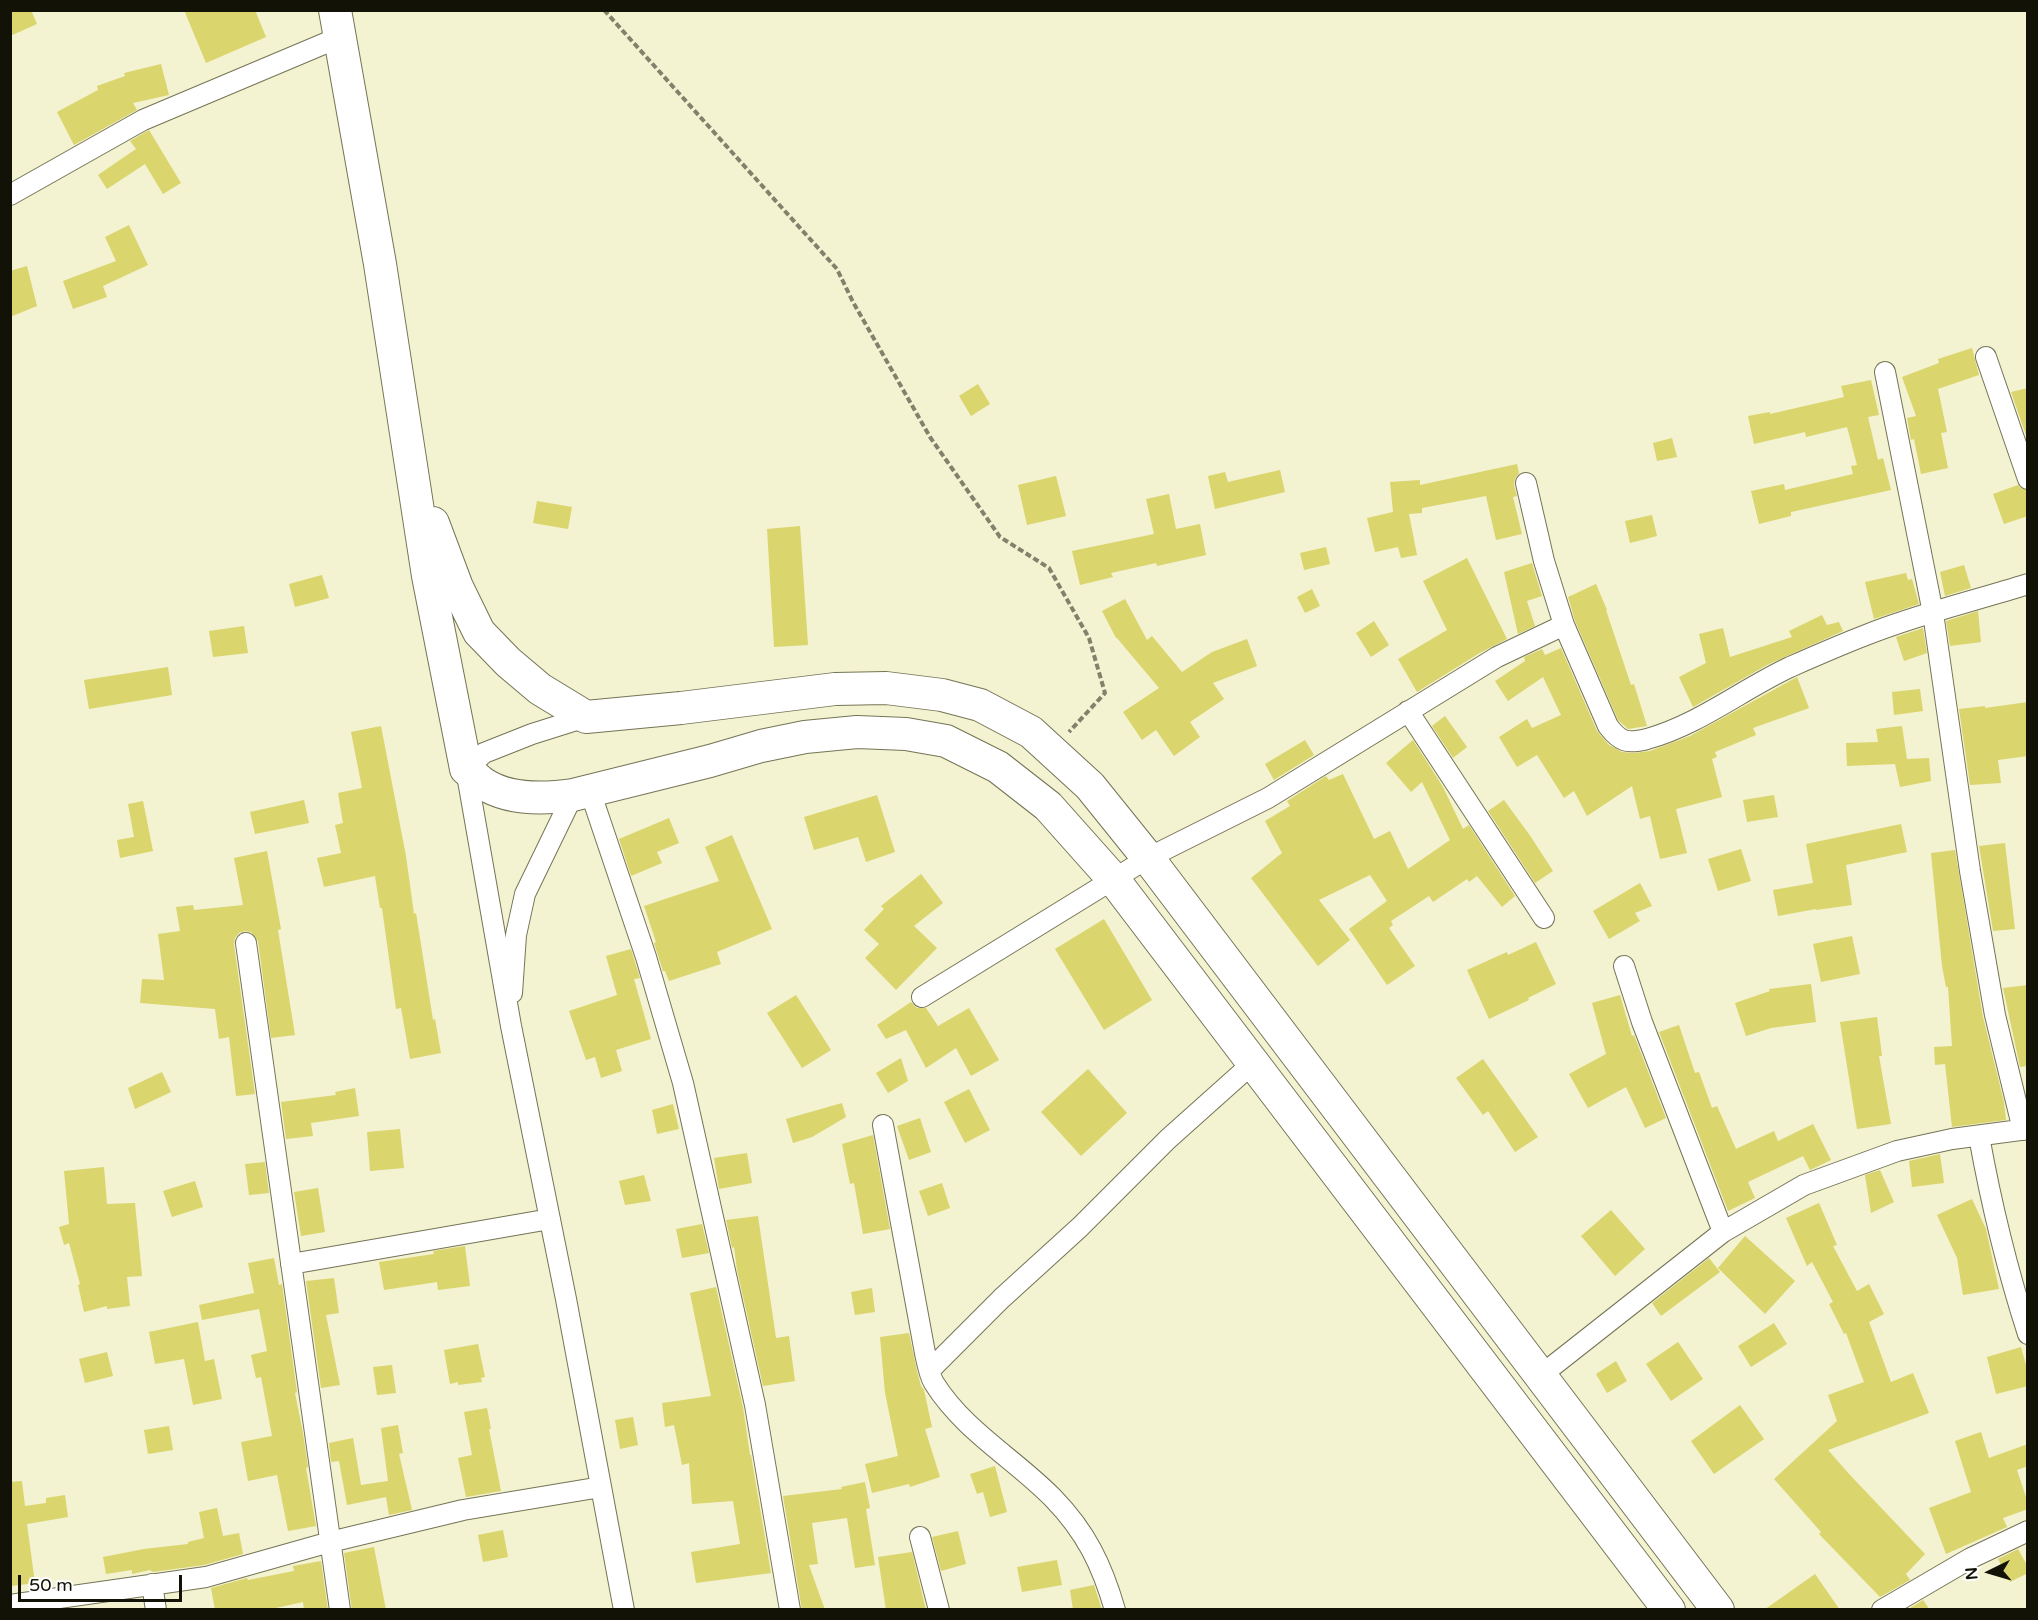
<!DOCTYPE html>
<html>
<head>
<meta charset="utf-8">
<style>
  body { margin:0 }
  #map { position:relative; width:2038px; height:1620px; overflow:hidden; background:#f3f2d1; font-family:"Varela Round",sans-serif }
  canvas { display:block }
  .frame { position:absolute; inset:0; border:12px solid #121206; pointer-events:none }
  .north { position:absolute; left:1960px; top:1542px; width:60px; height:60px; -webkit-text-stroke:4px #fff; paint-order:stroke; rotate:265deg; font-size:16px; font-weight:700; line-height:24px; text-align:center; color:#121206 }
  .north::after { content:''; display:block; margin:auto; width:21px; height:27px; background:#121206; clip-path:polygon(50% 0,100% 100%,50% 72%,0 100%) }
  .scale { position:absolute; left:18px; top:1575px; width:164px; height:27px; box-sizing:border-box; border:3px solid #121206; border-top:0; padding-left:8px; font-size:18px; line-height:21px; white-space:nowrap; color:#121206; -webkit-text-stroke:4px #fff; paint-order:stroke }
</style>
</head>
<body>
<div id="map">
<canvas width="2038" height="1620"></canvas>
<div class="frame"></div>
<div class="north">N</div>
<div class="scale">50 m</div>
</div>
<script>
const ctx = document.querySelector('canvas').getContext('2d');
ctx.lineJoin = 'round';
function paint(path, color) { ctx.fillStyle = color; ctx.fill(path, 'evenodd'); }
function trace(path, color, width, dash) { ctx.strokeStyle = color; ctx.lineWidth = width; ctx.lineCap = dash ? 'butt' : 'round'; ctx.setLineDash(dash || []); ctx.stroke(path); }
const building = new Path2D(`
  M10 10H31L37 24 10 36Z
  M184 10H255L266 37 206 63Z
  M161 64 169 95 133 103 137 110 74 145 57 112 98 90 97 86 125 76 124 73Z
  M149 130 181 183 163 194 145 164 107 189 98 175 136 149 130 141Z
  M129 225 148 265 103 286 107 297 73 309 63 281 116 261 105 237Z
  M27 266 37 306 10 317V271Z
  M1972 348 1979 375 1938 389 1947 432 1941 433 1948 468 1921 474 1914 439 1911 440 1907 418 1916 416 1902 377 1939 363 1938 359Z
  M1871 380 1879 415 1868 417 1878 460 1883 458 1891 490 1791 512V516L1759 524 1751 491 1784 484 1785 490 1853 474 1851 466 1857 465 1847 427 1806 437 1805 432 1754 444 1748 416 1770 412V414L1844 397 1841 386Z
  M978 384 990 404 971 416 959 396Z
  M2028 388V441L2011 392Z
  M1672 438 1677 457 1657 461 1653 443Z
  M1517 464 1519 473 1515 479 1514 485 1517 496 1513 497 1522 534 1496 540 1486 496 1422 508V513L1409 514 1417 555 1401 558 1398 547 1375 552 1367 518 1393 512 1390 482 1420 480V485Z
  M1280 470 1285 492 1215 509 1208 476 1225 472 1228 482Z
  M1056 476 1066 516 1027 525 1018 485Z
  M2018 485 2021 488 2028 491V516L2004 524 1993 494Z
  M1169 494 1176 529 1200 524 1206 555 1157 566 1156 563 1111 573 1113 577 1080 585 1072 551 1154 534 1146 499Z
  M537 501 572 507 568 529 533 523Z
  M1652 515 1657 536 1630 543 1625 521Z
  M800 526 808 645 774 647 767 529Z
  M1326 547 1330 564 1304 570 1300 553Z
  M1467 558 1507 639 1478 654 1417 692 1398 659 1447 630 1423 581Z
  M1532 563 1542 596 1527 601 1535 626 1518 634 1504 572Z
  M1964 565 1971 588 1945 596 1940 572Z
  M1906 573 1908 580 1912 579 1919 604 1874 619 1865 582Z
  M322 575 329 598 295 607 289 584Z
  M1596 584 1607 610H1606L1631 685 1634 684 1647 726 1628 729 1618 720 1575 621 1568 597Z
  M1312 589 1320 606 1305 613 1297 597Z
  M1125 599 1147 640 1152 636 1182 672 1212 652 1247 639 1257 666 1213 683 1224 699 1190 722 1200 737 1174 756 1156 730 1142 740 1123 712 1159 688 1117 638H1116L1102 611Z
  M1978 611 1981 642 1950 646 1946 621Z
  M1822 615 1827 625 1839 622 1843 631 1767 665 1693 707 1679 677 1706 663 1699 634 1723 628 1730 657 1792 637 1789 631Z
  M1374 621 1389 645 1371 657 1356 633Z
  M244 626 248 653 213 657 209 631Z
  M1923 628 1927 653 1904 661 1896 637Z
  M1561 648 1597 731 1609 745 1622 752 1634 753 1650 751 1690 736 1797 677 1809 708 1753 728 1756 735 1715 752 1717 757 1712 759 1722 797 1676 809 1687 853 1660 859 1650 816 1640 819 1632 786 1587 816 1574 791 1564 798 1537 755 1517 767 1499 737 1527 719 1532 728 1561 715 1543 677 1508 701 1495 681 1525 661 1524 657 1542 649 1545 655Z
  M168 667 172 695 89 709 84 680Z
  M1920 689 1923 711 1894 715 1892 692Z
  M2028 702V756L1998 760 2001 783 1970 785 1959 709 1985 706V708Z
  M1445 716 1467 747 1453 758 1432 726Z
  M381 726 406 856 414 914 416 913 433 1020 435 1019 441 1053 410 1059 401 1008 396 1009 382 908H380L375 876 324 887 317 858 341 853 335 825 343 823 338 793 362 788 351 732Z
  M1902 726 1907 759 1929 758 1931 781 1900 787 1895 764 1847 766 1846 743 1878 742 1876 729Z
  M1305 740 1314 755 1274 780 1265 764Z
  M1413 740 1443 787 1463 829 1469 825 1515 896 1502 907 1477 876 1469 882 1467 879 1433 902 1429 896 1391 921 1393 925 1389 928 1415 966 1387 985 1349 929 1387 901 1370 875 1319 900 1350 940 1318 966 1251 878 1282 853 1265 821 1290 806 1287 801 1326 776 1329 780 1343 774 1374 839 1390 831 1408 869 1450 840 1422 782 1411 792 1386 763Z
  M877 795 895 852 866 862 858 837 814 850 804 817Z
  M1774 795 1778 817 1747 822 1743 800Z
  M304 800 309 823 255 834 250 812Z
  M1504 800 1531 837 1553 871 1535 883 1488 811Z
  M143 801 153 851 120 858 117 840 134 837 128 804Z
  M669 818 679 843 657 852 662 863 631 876 619 839Z
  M1901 824 1907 852 1846 865 1852 905 1816 910V909L1778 916 1773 890 1813 883 1806 844Z
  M732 835 772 929 717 952 721 964 669 981 665 971H663L654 943 656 942 644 906 719 881 705 847Z
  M2005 843 2015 929 1993 931 1979 846Z
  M1741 849 1751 881 1718 891 1708 859Z
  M1955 850 1983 1017 2004 1102 2006 1120 1952 1127 1945 1064 1935 1065 1934 1047 1952 1046 1948 987H1946L1942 966 1931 853Z
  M267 851 281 929 278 930 295 1035 271 1038 258 941 251 932 245 931 239 933 235 938 234 945 255 1094 236 1096 229 1037 219 1039 215 1009 140 1003 142 979 164 980 158 934 180 931 176 907 193 905 194 910 243 905 234 858Z
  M921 874 943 903 914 926 937 948 896 990 865 958 879 944 864 930 884 909 881 906Z
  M1640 883 1652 906 1635 913 1640 921 1609 939 1593 911Z
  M1104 919 1152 1000 1104 1030 1055 949Z
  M1852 936 1860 974 1821 982 1813 944Z
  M1536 942 1556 984 1528 998 1529 1000 1489 1019 1467 970 1507 952 1508 955Z
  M631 949 640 978 634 979 651 1039 616 1050 622 1071 601 1078 595 1057 586 1060 569 1011 617 995 606 956Z
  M1811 984 1816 1022 1771 1028 1746 1036 1735 1003 1770 991 1769 989Z
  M2028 985V1066L2020 1067 2003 988Z
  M796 995 831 1050 802 1068 767 1013Z
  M1620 995 1632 1036 1634 1035 1666 1118 1645 1128 1626 1087 1588 1108 1569 1074 1606 1054 1592 1003Z
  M911 1002 917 1008H926L938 1026 969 1008 999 1060 971 1076 956 1048 926 1068 906 1030 886 1039 877 1025Z
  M1877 1017 1882 1056H1879L1891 1124 1857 1129 1840 1022Z
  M1679 1025 1695 1073 1699 1072 1712 1108 1717 1106 1736 1149 1774 1131 1778 1141 1813 1124 1831 1160 1810 1170 1803 1156 1748 1182 1755 1198 1728 1211 1659 1032Z
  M901 1058 908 1081 888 1093 876 1073Z
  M1483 1059 1538 1137 1515 1152 1488 1111 1483 1115 1456 1078Z
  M1088 1069 1127 1113 1081 1156 1041 1112Z
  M162 1072 171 1092 135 1109 128 1088Z
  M355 1088 359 1116 311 1123 313 1136 286 1139 281 1102 336 1095 335 1092Z
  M969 1089 990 1130 965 1143 944 1102Z
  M842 1103 846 1117 812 1137 793 1143 786 1119Z
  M673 1104 679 1129 657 1134 652 1110Z
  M920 1118 931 1152 909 1160 897 1126Z
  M400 1129 404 1168 370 1171 367 1132Z
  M873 1135 890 1229 863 1234 854 1183 850 1184 842 1144Z
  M747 1153 752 1183 719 1189 714 1158Z
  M1940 1154 1944 1183 1912 1187 1909 1161Z
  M265 1162 269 1193 249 1195 245 1164Z
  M104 1167 107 1204 135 1203 142 1276 127 1277 130 1306 107 1309V1306L84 1312 78 1285 80 1284 69 1243 64 1245 59 1227 69 1224 64 1171Z
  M1880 1170 1894 1202 1871 1213 1865 1175Z
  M644 1175 651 1201 625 1205 619 1181Z
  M195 1181 203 1207 172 1217 163 1191Z
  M942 1183 950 1208 928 1216 919 1191Z
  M318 1188 325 1232 301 1236 294 1192Z
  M1972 1199 1986 1229 1999 1289 1963 1295 1957 1258 1937 1215Z
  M1819 1203 1837 1245 1833 1246 1857 1291 1869 1284 1884 1314 1869 1322 1891 1382 1913 1373 1929 1413 1828 1450 1850 1475 1925 1554 1906 1574 1910 1580 1880 1597 1819 1534 1821 1532 1774 1479 1837 1421 1828 1395 1864 1382 1846 1333 1844 1334 1829 1304 1833 1302 1812 1262 1807 1266 1786 1218Z
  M1611 1210 1645 1249 1615 1276 1581 1236Z
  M758 1216 776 1338 789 1336 795 1381 763 1386 737 1270 734 1247 732 1248 726 1220Z
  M702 1224 709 1253 682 1258 676 1229Z
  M1745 1236 1795 1281 1765 1314 1718 1268Z
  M465 1246 470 1286 438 1290 437 1282 384 1290 379 1262 434 1254 433 1251Z
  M274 1258 279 1285 282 1284 297 1392 295 1393 303 1433 308 1467 306 1468 316 1526 288 1531 277 1475 248 1481 241 1442 272 1436 261 1377 256 1378 251 1355 267 1351 259 1309 202 1320 199 1305 254 1293 248 1263Z
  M1709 1258 1720 1272 1661 1316 1652 1303Z
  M334 1278 339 1313 326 1315 340 1385 321 1388 306 1281Z
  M716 1287 743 1407 750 1455H751L771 1573 696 1583 691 1552 740 1544 733 1501 692 1504 689 1463 682 1465 674 1425 665 1427 662 1403 711 1396 690 1293Z
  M872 1288 875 1312 855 1315 851 1292Z
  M198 1322 205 1361 214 1359 222 1399 193 1405 184 1359 155 1364 149 1332Z
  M1774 1323 1787 1344 1751 1367 1738 1346Z
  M909 1333 917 1371 921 1386 924 1390 932 1427 925 1429 940 1477 910 1487 909 1484 872 1493 865 1464 898 1456 885 1393 880 1337Z
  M1678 1342 1703 1379 1671 1401 1646 1364Z
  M478 1344 485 1377 481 1378 482 1382 458 1385V1382L450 1384 444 1350Z
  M2021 1347 2028 1372V1386L1996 1394 1987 1357Z
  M107 1352 113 1376 85 1383 79 1359Z
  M1616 1361 1627 1381 1607 1393 1596 1374Z
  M392 1365 396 1393 377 1395 373 1367Z
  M1740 1405 1764 1439 1714 1474 1691 1441Z
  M487 1408 491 1429H489L501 1491 466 1497 458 1458 472 1455 464 1412Z
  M633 1417 638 1445 620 1449 615 1420Z
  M398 1425 403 1453 399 1454 412 1510 389 1515 386 1497 347 1505 339 1461 331 1462 329 1443 353 1438 361 1485 388 1481 381 1428Z
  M169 1426 173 1450 148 1454 144 1430Z
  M1981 1432 1989 1458 2028 1444V1466L2017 1470 2028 1503V1509L2003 1518 2007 1527 1946 1554 1929 1508 1971 1492 1955 1441Z
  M995 1466 1007 1512 990 1517 983 1492 977 1494 970 1474Z
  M22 1481 25 1506 46 1503V1498L65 1495 68 1517 27 1524 35 1583 12 1586 10 1482Z
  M865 1482 870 1508 866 1509 875 1565 855 1568 847 1518 812 1523 818 1564 809 1565 825 1610H802L783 1496 842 1489 841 1487Z
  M217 1508 223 1536 239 1533 243 1554 204 1565 153 1572 150 1570 132 1574V1570L106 1574 103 1557 144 1549 188 1544V1542L204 1538 199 1512Z
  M503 1530 508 1557 483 1562 478 1535Z
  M958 1531 966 1564 941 1571 932 1537Z
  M374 1547 386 1610H352L344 1553Z
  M2018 1549 2028 1567V1573L2010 1582 1998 1559Z
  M912 1552 926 1610H886L878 1557Z
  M1057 1560 1062 1585 1022 1592 1017 1567Z
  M321 1561 328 1610H304L303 1602 267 1610H215L211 1588 247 1578 248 1580 294 1571 293 1566Z
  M1815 1574 1840 1610H1764Z
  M1094 1585 1102 1610H1073L1070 1590Z
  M1923 1600 1930 1610H1907Z`);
const path = new Path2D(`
  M604 10 837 269 853 302 930 437 1000 537 1049 568 1089 638 1105 693 1069 732`);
const street = new Path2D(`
  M10 195 143 120 340 37
  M1986 357 2028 479
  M1885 372 1933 613 1970 871 1995 1015 2023 1130
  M1526 483 1544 561 1564 625 1608 726C1620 742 1627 744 1647 739 1700 724 1741 690 1790 667 1815 656 1840 645 1866 635 1918 614 1974 601 2028 584
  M1408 711 1544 918
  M586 717 532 734 484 753 466 769 511 1026 566 1299 624 1610
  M590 791 646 957 683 1083 755 1405 790 1610
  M246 943 340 1610
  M1624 966 1642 1022 1723 1232
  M512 993 516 935 525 894 573 795
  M922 997 1148 858 1268 798 1497 657 1564 625
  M883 1125 925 1353C927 1362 929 1375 934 1383 964 1431 1015 1459 1053 1498 1086 1532 1102 1565 1115 1610
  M1979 1136C1991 1203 2007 1269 2028 1334
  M291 1264 550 1219
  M930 1370 1002 1298 1080 1227 1168 1139 1253 1063
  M1540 1376 1723 1232 1804 1185 1897 1151 1952 1139 2028 1129
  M920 1537 939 1610
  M152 1584 156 1610
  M10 1605 206 1577 330 1542 463 1510 601 1487
  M1882 1610 1971 1558 2028 1531`);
const primary = new Path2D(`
  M335 10 380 264 428 576 466 769C472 774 478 780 484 784 509 800 545 799 573 795L710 761 761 746 805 737 857 732 906 734 946 741 998 767 1048 806 1114 880 1669 1610
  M433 523 457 587 479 632 508 662 540 689 586 717 681 708 835 689 886 688 942 695 980 705 1031 732 1090 786 1148 858 1718 1610`);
paint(building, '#dad56c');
trace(street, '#757456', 22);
trace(primary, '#757456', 34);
trace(path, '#82816b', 4, [6, 3]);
trace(street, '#fff', 20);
trace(primary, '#fff', 32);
</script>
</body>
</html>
